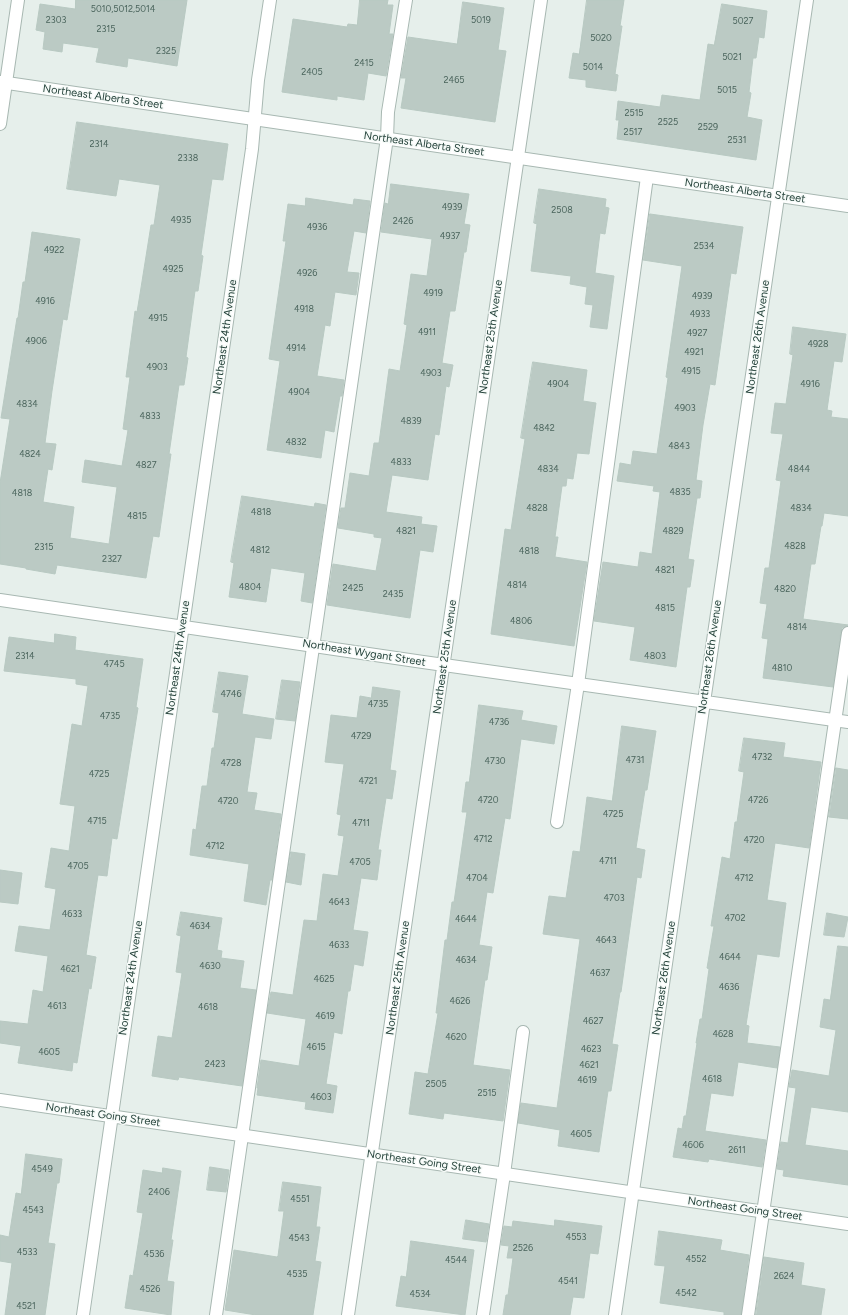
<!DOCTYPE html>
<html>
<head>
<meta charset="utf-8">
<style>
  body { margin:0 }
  canvas { display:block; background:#e6efeb }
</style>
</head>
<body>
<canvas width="848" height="1315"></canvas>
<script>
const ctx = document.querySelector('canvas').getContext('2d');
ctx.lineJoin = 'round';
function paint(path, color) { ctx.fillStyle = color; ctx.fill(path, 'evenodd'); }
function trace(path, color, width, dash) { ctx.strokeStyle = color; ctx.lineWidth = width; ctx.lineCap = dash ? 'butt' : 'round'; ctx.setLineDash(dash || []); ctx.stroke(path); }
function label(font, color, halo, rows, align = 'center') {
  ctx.font = font + ' Figtree,sans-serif'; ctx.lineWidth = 3; ctx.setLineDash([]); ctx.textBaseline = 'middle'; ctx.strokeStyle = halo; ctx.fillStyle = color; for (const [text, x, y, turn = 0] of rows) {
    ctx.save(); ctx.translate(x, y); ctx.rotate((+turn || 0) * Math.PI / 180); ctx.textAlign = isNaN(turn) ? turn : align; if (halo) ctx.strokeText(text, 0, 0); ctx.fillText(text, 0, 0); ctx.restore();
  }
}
const building = new Path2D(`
  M76 0H187L177 66 128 58 127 67 96 62 99 48 63 43 62 52 43 49 45 32 36 30 40 4 75 9Z
  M360 0H388L387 5H393L389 34H393L386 76 368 73 364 100 337 96V100L282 92 293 19 347 27 348 24 357 25Z
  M587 0H624L620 26H622L615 74 618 75 616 91 586 87V80L569 78 573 53 579 54Z
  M463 2 504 8 498 50 506 51 495 122 401 108 406 78H401L408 37 457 44Z
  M722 4 767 11 764 38 759 37 756 58H753L749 92 751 93 747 117 762 120 756 160 617 139 619 120H616L618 101 660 107 662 95 700 100 708 44 714 45Z
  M77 122 228 144 223 180 212 179 201 255 203 256 198 291H195L186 357 188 358 184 385H179L169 454H171L159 537 153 536 146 578 57 565 55 574 26 569V568L0 564V483L10 419 1 418 17 318H18L23 282H25L32 232 80 239 67 320 63 319 52 391 45 443 56 444 52 470 48 469 43 502 74 507 70 538 109 544 117 487 82 482 85 460 122 466 128 430 123 429 130 377H126L135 311 137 312 140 294 151 225H154L160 185 119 179 116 196 67 189Z
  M391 184 469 194 464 224 470 225 466 252H464L455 311H450L442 363 453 365 449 387 446 386 439 435 435 434 428 480 392 475 386 512 422 517 421 524 437 526 433 552 420 550 410 618 327 605 333 564 376 571 382 538 374 537V534L338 528 341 508H345L350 473 369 476 374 443H379L389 369 400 371 407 325 404 324 411 274 427 276 432 239 381 232 385 203 388 204Z
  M539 189 606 199 605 207 609 208 605 234 600 233 595 273 614 276 607 329 590 327 593 305 585 304 587 287 570 284 571 276 531 271 537 224 534 223Z
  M306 198 353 205 354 199 370 201 366 233 354 231 347 272 359 273 356 295 335 292 330 326 325 325 317 376 344 380 342 396H340L334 432 325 430 321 458 267 450 280 361 269 359 286 241H283L288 204 305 206Z
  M650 214 743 227 736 274 731 273 715 385 710 384 703 425 696 480 702 481 700 498H697L688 559 694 560 690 587H687L676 667 630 660 635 627 594 621 603 562 638 567 640 552 652 554 660 492 653 491 654 486 617 481 620 463 631 465 633 451 657 454 668 378 666 377 682 266 643 260Z
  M793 327 846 334 842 362 834 361 827 410 832 411 831 417 848 419V516L824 513 822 526H821L815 564H811L803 619 848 625 842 628 841 632 833 687 763 678 768 639 762 638 767 604 760 603 765 568H769L781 481 776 480 783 434 771 433 775 403 786 404 793 355 790 354Z
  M533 362 587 370 583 401 596 403 589 454 577 453 573 479 567 478 566 486H562L555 537H558L555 557 587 562 574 646 491 634 505 529 511 530 517 490 525 439 521 438Z
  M242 496 314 507 315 503 326 505 312 603 301 601 305 573 271 568 266 602 229 597 234 563 231 562Z
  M55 634 76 637 75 650 143 659 136 707 138 708 117 839 112 838 107 876 98 875 86 955 96 957 91 989 89 988 77 1063 73 1062 72 1071 18 1063 21 1046 0 1043V1021L28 1024 33 990 43 992 48 956 15 951 19 926 50 930 56 889 45 887 51 848 69 851 75 806 60 804 72 724 82 726 88 686 76 684V679L4 671 9 637 54 643Z
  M219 672 248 676 242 714 274 719 271 739 255 737 247 792 257 793 254 810 281 814 272 880H270L266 905 244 901 249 864 190 855 193 829 196 830 202 786H207L212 748H214L219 713 213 712Z
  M282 680 300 682 295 721 276 719Z
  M373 687 400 691 390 770 396 771 392 799 386 798 378 850H381L377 880 361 878 353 930 368 932 363 966 354 964 350 991H348L342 1034 334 1032 326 1084 337 1086 333 1113 305 1109 306 1102 257 1095 258 1088H257L261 1060 299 1066 306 1019 267 1013 271 992 293 995 304 920 317 921 323 874 338 876 344 836 338 835 341 815 337 814 344 764 325 762 331 715 357 718 360 696 371 698Z
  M479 705 523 711 521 720 557 726 554 744 521 739 510 819 505 818 493 893 487 892 479 945 492 947 487 980H485L473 1065 510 1070 503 1121 444 1113 443 1119 409 1114 415 1072 428 1074 438 1013H436L445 940H447L452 902H454L467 812H462L466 782H469Z
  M622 726 656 731 647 790H645L636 848 645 850 641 878 637 877 621 992H620L612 1044 618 1045 611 1091H608L599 1152 558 1146 560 1130 518 1123 521 1103 557 1108 580 939 543 934 549 896 566 898 573 851 580 852 587 797 612 801Z
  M744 738 785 743 783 757 821 762 809 848 775 843 767 900 786 903 779 957 757 954 746 1025 749 1026 747 1043 780 1047 777 1068 738 1062 733 1096 711 1093 705 1131 766 1140 762 1167 709 1159 708 1162 673 1157 678 1128 682 1129 684 1116H686L697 1043H696L700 1019H702L709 969 707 968 714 926H711L722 857 730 859 735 822H737L744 772 739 771Z
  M836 768 848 770V819L829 817Z
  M291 852 305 854 301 885 286 882Z
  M0 870 22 873 18 904 0 902Z
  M181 912 222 918 217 950 222 951 221 958 244 961 240 988 256 990 242 1086 179 1077 178 1080 152 1076 158 1036 172 1038 182 973 176 972 181 936 177 935Z
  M827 913 848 917 844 937 824 935Z
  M838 946 848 947V1112L811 1107 805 1145 848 1151V1185L783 1176 784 1170 777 1169 781 1142 788 1143 796 1088 789 1087 792 1070 829 1076 836 1030 820 1027 824 999 830 1000Z
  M26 1154 62 1159 59 1183H57L48 1243 55 1244 45 1315H5L12 1263 0 1261V1235L9 1237 16 1193 21 1194Z
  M210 1167 229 1170 226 1192 207 1190Z
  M163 1168 181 1171 171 1240H173L167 1281 174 1282 171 1315 125 1308 130 1275 133 1276 143 1213 137 1212 143 1170 162 1173Z
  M283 1182 321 1187 316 1227H320L315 1261 321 1262 313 1315H256L225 1310 234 1250 277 1257 278 1256 284 1211H279Z
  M466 1220 489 1224 486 1242 463 1239Z
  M555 1220 602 1226 598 1254 590 1253 584 1298 573 1297 570 1315H503L506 1295H508L513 1258H507L509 1246 501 1245 504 1226 512 1227 513 1221 554 1226Z
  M659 1231 722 1240 720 1250 749 1255 741 1315H724V1312L660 1303 665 1266 655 1265Z
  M411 1241 474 1250 465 1315 396 1306 401 1276 406 1277Z
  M764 1257 804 1263 801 1285 825 1289 821 1315H756Z`);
const service = new Path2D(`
  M557 822 578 684 647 177
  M216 1315 387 138 388 112 406 0
  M483 1315 504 1174 523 1032
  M748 1315 848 633`);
const minor = new Path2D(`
  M0 124 18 0
  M0 600 423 662 848 722
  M0 1100 848 1224
  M83 1315 252 149 258 80 270 0
  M348 1315 541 0
  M615 1315 704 702 807 0`);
const tertiary = new Path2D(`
  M0 82 848 206`);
const numberNames = [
  ["5010,5012,5014",123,9],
  ["2303",56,20],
  ["5019",481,20],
  ["5027",743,21],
  ["2315",106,29],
  ["5020",601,38],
  ["2325",166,51],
  ["5021",732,57],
  ["2415",364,63],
  ["5014",593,67],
  ["2405",312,72],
  ["2465",454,80],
  ["5015",727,90],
  ["2515",634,113],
  ["2525",668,122],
  ["2529",708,127],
  ["2517",633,132],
  ["2531",737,140],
  ["2314",99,144],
  ["2338",188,158],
  ["4939",452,207],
  ["2508",562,210],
  ["4935",181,220],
  ["2426",403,221],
  ["4936",317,227],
  ["4937",450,236],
  ["2534",704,246],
  ["4922",54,250],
  ["4925",173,269],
  ["4926",307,273],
  ["4919",433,293],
  ["4939",702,296],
  ["4916",45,301],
  ["4918",304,309],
  ["4933",700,314],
  ["4915",158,318],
  ["4911",427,332],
  ["4927",697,333],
  ["4906",36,341],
  ["4928",818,344],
  ["4914",296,348],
  ["4921",694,352],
  ["4903",157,367],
  ["4915",691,371],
  ["4903",431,373],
  ["4904",558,384],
  ["4916",810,384],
  ["4904",299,392],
  ["4834",27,404],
  ["4903",685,408],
  ["4833",150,416],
  ["4839",411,421],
  ["4842",544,428],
  ["4832",296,442],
  ["4843",679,446],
  ["4824",30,454],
  ["4833",401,462],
  ["4827",146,465],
  ["4834",548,469],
  ["4844",799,469],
  ["4835",680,492],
  ["4818",22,493],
  ["4828",537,508],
  ["4834",801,508],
  ["4818",261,512],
  ["4815",137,516],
  ["4821",406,531],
  ["4829",673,531],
  ["4828",795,546],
  ["2315",44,547],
  ["4812",260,550],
  ["4818",529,551],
  ["2327",112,559],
  ["4821",665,570],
  ["4814",517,585],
  ["4804",250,587],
  ["2425",353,588],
  ["4820",785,589],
  ["2435",393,594],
  ["4815",665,608],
  ["4806",521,621],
  ["4814",797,627],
  ["2314",25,656],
  ["4803",655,656],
  ["4745",114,664],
  ["4810",782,668],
  ["4746",231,694],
  ["4735",378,704],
  ["4735",110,716],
  ["4736",499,722],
  ["4729",361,736],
  ["4732",762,757],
  ["4731",635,760],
  ["4730",495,761],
  ["4728",231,763],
  ["4725",99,774],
  ["4721",368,781],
  ["4720",488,800],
  ["4726",758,800],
  ["4720",228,801],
  ["4725",613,814],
  ["4715",97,821],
  ["4711",361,823],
  ["4712",483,839],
  ["4720",754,840],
  ["4712",215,846],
  ["4711",608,861],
  ["4705",360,862],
  ["4705",78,866],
  ["4704",477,878],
  ["4712",744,878],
  ["4703",614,898],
  ["4643",339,902],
  ["4633",72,914],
  ["4702",735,918],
  ["4644",466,919],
  ["4634",200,926],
  ["4643",606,940],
  ["4633",339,945],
  ["4644",730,957],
  ["4634",466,960],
  ["4630",210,966],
  ["4621",70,969],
  ["4637",600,973],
  ["4625",324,979],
  ["4636",729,987],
  ["4626",460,1001],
  ["4613",57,1006],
  ["4618",208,1007],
  ["4619",325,1016],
  ["4627",593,1021],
  ["4628",723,1034],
  ["4620",456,1037],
  ["4615",316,1047],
  ["4623",591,1049],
  ["4605",49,1052],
  ["2423",215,1064],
  ["4621",589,1065],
  ["4618",712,1079],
  ["4619",587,1080],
  ["2505",436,1084],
  ["2515",487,1093],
  ["4603",321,1097],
  ["4605",581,1134],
  ["4606",693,1145],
  ["2611",737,1150],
  ["4549",42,1169],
  ["2406",159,1192],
  ["4551",300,1199],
  ["4543",33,1210],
  ["4553",576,1237],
  ["4543",299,1238],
  ["2526",523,1248],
  ["4533",27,1252],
  ["4536",154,1254],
  ["4552",696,1259],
  ["4544",456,1260],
  ["4535",297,1274],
  ["2624",784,1276],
  ["4541",568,1281],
  ["4526",150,1289],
  ["4542",686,1293],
  ["4534",420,1294],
  ["4521",26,1306]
];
const streetNames = [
  ["Northeast Alberta Street",103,97,8],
  ["Northeast Alberta Street",424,144,8],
  ["Northeast Alberta Street",745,191,8],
  ["Northeast 24th Avenue",225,337,-82],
  ["Northeast 25th Avenue",491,337,-82],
  ["Northeast 26th Avenue",758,337,-82],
  ["Northeast Wygant Street",364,653,9],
  ["Northeast 25th Avenue",445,657,-82],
  ["Northeast 26th Avenue",710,657,-82],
  ["Northeast 24th Avenue",178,658,-82],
  ["Northeast 24th Avenue",131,978,-82],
  ["Northeast 25th Avenue",398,978,-82],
  ["Northeast 26th Avenue",664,978,-82],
  ["Northeast Going Street",103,1115,8],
  ["Northeast Going Street",424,1162,8],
  ["Northeast Going Street",745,1209,8]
];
paint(building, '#bbcac4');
trace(building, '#b8c9c2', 1);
trace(service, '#a8b8b2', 14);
trace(minor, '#a8b8b2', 14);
trace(tertiary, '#a8b8b2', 14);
trace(service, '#fff', 12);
trace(minor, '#fff', 12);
trace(tertiary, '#fff', 12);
label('9px', '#4a645c', null, numberNames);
label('11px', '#24423a', '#f7fbf9', streetNames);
</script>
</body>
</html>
